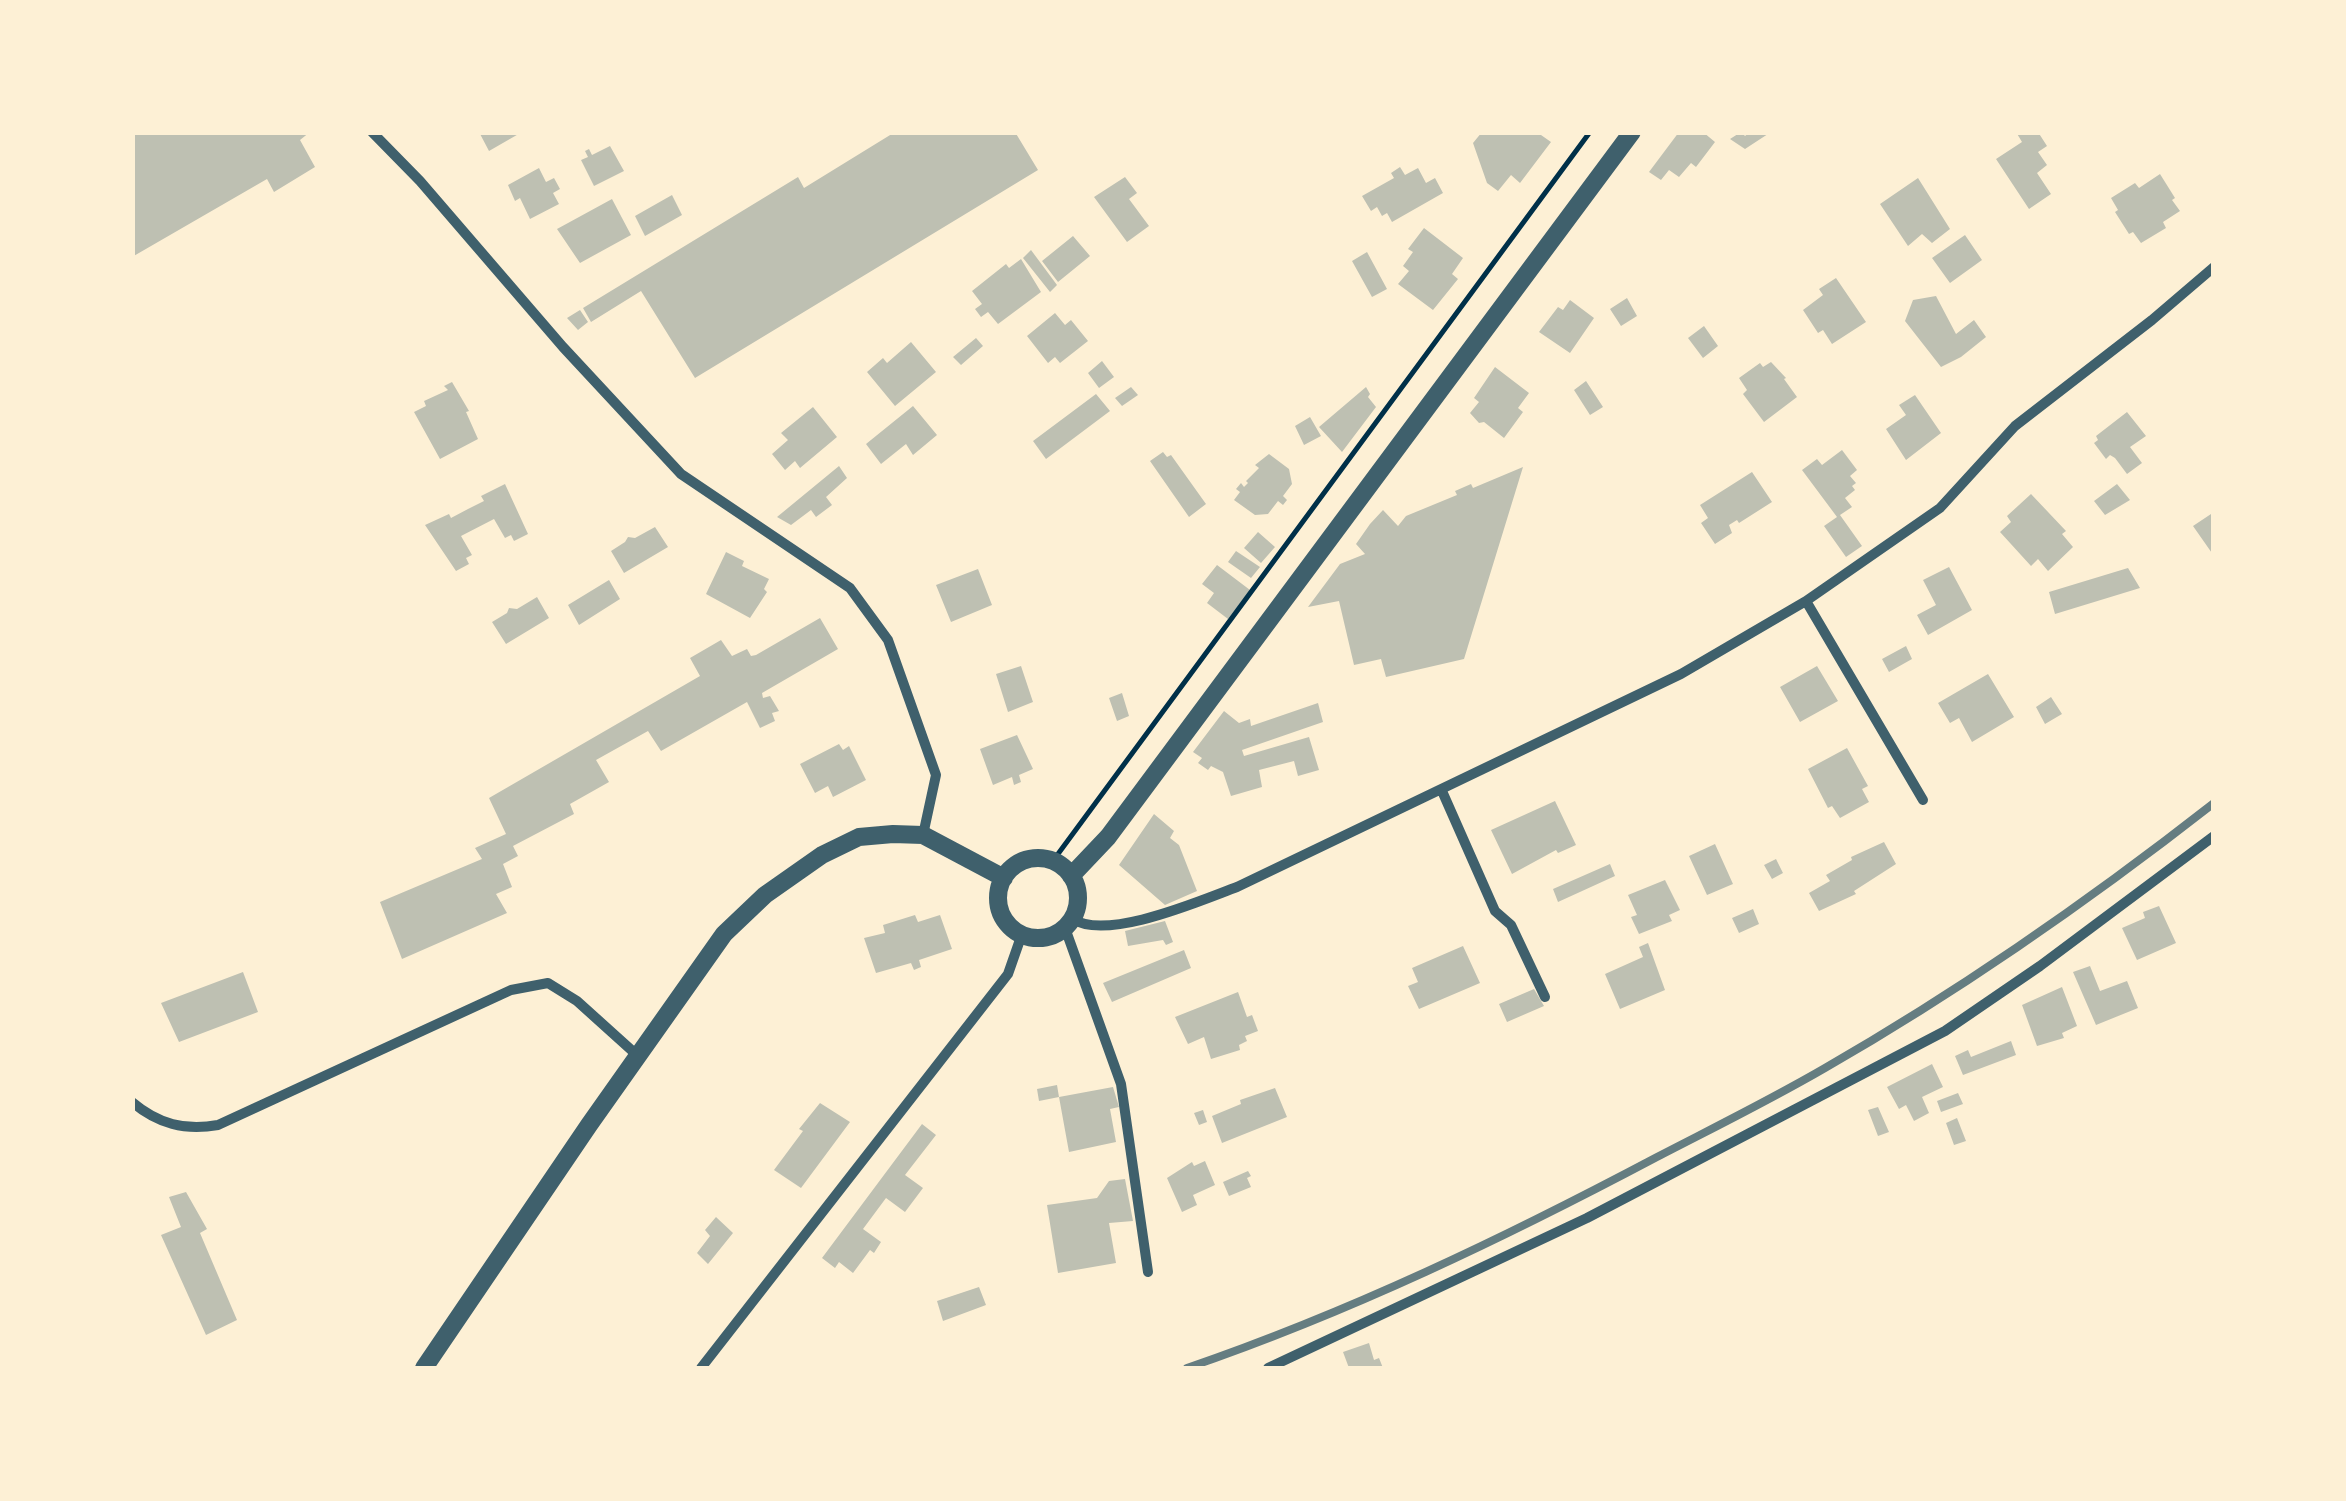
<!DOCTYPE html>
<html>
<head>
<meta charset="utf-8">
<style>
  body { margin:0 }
  #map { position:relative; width:2346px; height:1501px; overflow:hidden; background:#fdf0d5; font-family:"IBM Plex Sans",sans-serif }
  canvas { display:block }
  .frame { position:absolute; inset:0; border:135px solid #fdf0d5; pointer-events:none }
</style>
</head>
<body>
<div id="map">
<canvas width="2346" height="1501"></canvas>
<div class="frame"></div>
</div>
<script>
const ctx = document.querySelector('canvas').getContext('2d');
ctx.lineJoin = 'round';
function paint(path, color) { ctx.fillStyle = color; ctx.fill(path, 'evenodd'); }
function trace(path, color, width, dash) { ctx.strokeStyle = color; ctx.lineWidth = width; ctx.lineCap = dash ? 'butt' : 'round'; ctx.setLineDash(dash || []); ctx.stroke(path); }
const building = new Path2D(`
  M132 132H310L300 140 315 167 274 192 267 179 132 257Z
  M479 132H522L489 151Z
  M895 132H1015L1038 170 695 378 641 291 591 322 583 308 798 177 804 188Z
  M1482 132H1543L1541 135 1551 142 1520 183 1511 175 1498 191 1487 183 1473 143Z
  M1679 132H1703L1715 142 1696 167 1691 163 1679 177 1669 170 1661 180 1649 172Z
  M1741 132 1745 136 1750 132H1771L1745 149 1730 139Z
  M2016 132H2038L2047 146 2038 152 2047 165 2037 173 2051 194 2029 209 1996 159 2022 142Z
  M610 146 624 171 594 186 581 160 588 157 585 151 589 149 592 155Z
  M1400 167 1405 175 1418 168 1426 183 1435 178 1443 193 1392 222 1387 213 1382 216 1377 207 1371 211 1362 196 1394 178 1391 173Z
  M539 168 546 182 554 178 560 189 553 193 559 204 530 219 520 198 515 201 508 185Z
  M2160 174 2175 198 2172 200 2180 211 2163 222 2166 228 2141 243 2133 232 2129 234 2115 212 2118 210 2111 198 2135 183 2139 188Z
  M1125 177 1137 193 1129 199 1149 226 1127 242 1094 197Z
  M1918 178 1950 229 1932 243 1922 234 1908 246 1880 204Z
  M672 195 682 215 645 236 635 216Z
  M612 199 631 235 580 263 557 229Z
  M1424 228 1463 258 1452 274 1458 279 1433 310 1398 284 1409 271 1403 266 1413 252 1408 249Z
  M1965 235 1982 260 1950 283 1932 258Z
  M1073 236 1090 256 1058 282 1042 261Z
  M1031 250 1057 285 1050 292 1023 258Z
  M1367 252 1387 289 1372 297 1352 261Z
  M1021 259 1041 292 998 324 988 312 981 317 975 309 982 304 972 291 1006 264 1009 268Z
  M1836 278 1866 322 1832 344 1823 330 1818 333 1803 310 1823 295 1819 289Z
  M1936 296 1956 334 1974 320 1986 337 1961 357 1941 367 1905 321 1913 300Z
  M1627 298 1637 316 1621 326 1610 309Z
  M1570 300 1594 318 1570 353 1539 332 1558 307 1563 310Z
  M580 310 588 322 578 330 567 318Z
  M1055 313 1065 325 1071 320 1088 341 1060 363 1055 357 1048 363 1027 336Z
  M1704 326 1718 346 1703 358 1688 338Z
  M976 338 983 346 961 365 953 357Z
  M911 342 936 372 895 406 867 372 883 358 887 363Z
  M1102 361 1114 377 1099 388 1088 373Z
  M1771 362 1786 378 1784 379 1797 397 1764 422 1743 394 1747 390 1739 378 1760 363 1763 367Z
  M1495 367 1529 393 1518 408 1523 412 1504 438 1484 422 1479 423 1470 413 1479 402 1474 398Z
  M1586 381 1603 407 1590 415 1574 390Z
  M452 382 469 411 466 412 478 439 440 459 414 412 426 406 424 401 448 390 444 386Z
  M1131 387 1138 395 1122 406 1115 398Z
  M1366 387 1370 394 1368 397 1376 407 1342 452 1319 427Z
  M1096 394 1110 411 1046 459 1033 441Z
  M1915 395 1941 433 1906 460 1886 429 1906 415 1899 405Z
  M913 406 937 435 913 455 906 444 881 464 866 444Z
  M813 407 837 437 800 468 795 461 785 470 772 454 788 440 781 433Z
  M2127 412 2146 436 2130 447 2142 463 2127 474 2115 458 2110 455 2106 459 2094 443 2098 440 2096 436Z
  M1310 417 1321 436 1304 445 1295 426Z
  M1842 450 1857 470 1850 476 1856 483 1852 486 1855 490 1845 498 1852 507 1840 515 1862 546 1846 557 1824 526 1837 517 1802 470 1817 459 1822 465Z
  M1163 452 1167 457 1171 455 1206 504 1189 517 1150 461Z
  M1269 454 1289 469 1292 484 1283 496 1287 500 1283 505 1278 501 1268 514 1255 515 1234 500 1240 492 1236 489 1241 483 1244 487 1248 483 1246 481 1259 468 1255 465Z
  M839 466 847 478 826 497 832 505 816 517 811 510 791 525 777 517Z
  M1523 467 1464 659 1386 677 1381 659 1354 665 1339 601 1308 607 1340 564 1365 554 1356 544 1370 524 1383 510 1398 526 1406 516 1457 495 1455 491 1471 484 1473 488Z
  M1752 472 1772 502 1739 523 1737 520 1729 525 1732 533 1715 544 1701 523 1708 518 1700 505Z
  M505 484 528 534 514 541 511 535 505 538 494 519 461 536 472 555 466 558 469 564 456 571 425 525 449 514 451 518 468 509 484 501 481 496Z
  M2117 484 2130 500 2105 515 2094 501Z
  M2031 494 2066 531 2062 534 2073 547 2048 571 2038 559 2031 566 2000 532 2011 522 2007 516Z
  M2214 512V556L2193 526Z
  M655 527 668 547 624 573 611 551 625 542 628 537 635 538Z
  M1258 532 1275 547 1261 563 1244 548Z
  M1236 551 1260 567 1251 578 1228 562Z
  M726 552 744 561 742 566 769 579 764 589 767 592 750 618 706 594Z
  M1217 565 1250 590 1228 619 1207 603 1214 593 1202 584Z
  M1949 567 1972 610 1928 635 1917 615 1936 605 1923 580Z
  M2128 568 2140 588 2055 614 2049 592Z
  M978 569 992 605 951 622 936 585Z
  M609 580 620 599 579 625 568 605Z
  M537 597 549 618 506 644 492 622 507 613 509 608 517 609Z
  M820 618 838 649 762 693 763 698 770 696 779 711 772 713 775 721 760 728 747 702 661 751 648 731 596 760 609 782 570 804 574 814 513 846 518 856 503 864 512 887 496 894 507 913 402 959 380 902 482 859 475 848 506 834 489 798 700 676 690 658 721 640 732 656 747 649 751 656 756 655Z
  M1906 646 1912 659 1889 672 1882 659Z
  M1021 666 1033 702 1008 712 996 674Z
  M1817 666 1838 701 1800 722 1780 687Z
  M1988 674 2014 717 1972 742 1959 718 1950 723 1938 703Z
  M1122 693 1129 716 1117 721 1109 698Z
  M2051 697 2062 714 2045 724 2036 707Z
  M1318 703 1323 722 1242 750 1244 756 1309 737 1319 770 1298 776 1294 761 1259 770 1262 787 1231 796 1223 772 1211 766 1208 770 1198 763 1202 758 1193 752 1224 711 1239 723 1250 719 1251 726Z
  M1017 735 1033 769 1019 775 1021 782 1014 785 1012 777 993 785 980 749Z
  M839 744 843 750 849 746 866 780 833 797 828 786 815 793 800 764Z
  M1847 748 1868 786 1862 789 1869 802 1840 818 1832 806 1828 808 1808 769Z
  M1555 801 1576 845 1558 853 1556 850 1512 874 1491 830Z
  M1154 814 1174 831 1170 838 1179 845 1197 891 1165 905 1119 865Z
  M1884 842 1896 864 1854 891 1856 894 1819 911 1809 893 1830 881 1826 875 1852 860 1851 857Z
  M1715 844 1733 884 1707 895 1689 856Z
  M1776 859 1783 873 1772 879 1764 865Z
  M1610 864 1615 876 1558 902 1553 889Z
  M1665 880 1680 910 1669 915 1672 921 1639 934 1631 917 1637 915 1628 895Z
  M2159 906 2176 943 2137 960 2122 928 2145 918 2143 912Z
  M1753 909 1759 924 1739 933 1732 918Z
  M915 915 918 922 940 915 952 949 919 960 921 967 914 970 911 963 876 973 864 938 885 933 883 925Z
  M1165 921 1173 942 1166 945 1163 940 1128 946 1125 931Z
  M1648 943 1665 990 1620 1009 1605 974 1643 957 1639 947Z
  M1463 946 1480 983 1419 1009 1408 986 1418 982 1412 968Z
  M1184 950 1191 968 1112 1002 1103 983Z
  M2090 966 2100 991 2127 981 2138 1008 2096 1025 2073 972Z
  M243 972 258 1012 179 1042 161 1003Z
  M2062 987 2077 1026 2062 1033 2064 1038 2037 1046 2022 1005Z
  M1534 989 1544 1006 1507 1022 1499 1004Z
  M1238 992 1247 1017 1252 1015 1258 1031 1245 1036 1247 1041 1239 1045 1240 1050 1211 1059 1204 1037 1188 1044 1175 1017Z
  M2011 1041 2016 1055 1963 1075 1955 1056 1968 1050 1971 1057Z
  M1932 1064 1943 1087 1922 1097 1929 1113 1914 1121 1906 1105 1899 1109 1887 1087Z
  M1057 1085 1059 1097 1039 1101 1037 1089Z
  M1113 1087 1119 1107 1110 1109 1116 1142 1069 1152 1059 1097Z
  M1275 1088 1287 1117 1222 1143 1212 1116 1241 1104 1240 1100Z
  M1958 1093 1963 1104 1941 1112 1937 1101Z
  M820 1103 850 1122 801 1188 774 1170 803 1131 799 1129Z
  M1878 1107 1889 1132 1878 1136 1868 1110Z
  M1203 1110 1207 1122 1199 1125 1194 1113Z
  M1957 1118 1966 1141 1954 1145 1946 1123Z
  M922 1124 936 1135 905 1175 923 1188 905 1212 886 1198 863 1229 881 1242 874 1253 870 1250 853 1273 839 1262 835 1268 822 1258Z
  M1205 1161 1215 1185 1193 1195 1197 1205 1182 1212 1167 1178 1192 1162 1194 1166Z
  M1248 1171 1251 1176 1247 1178 1251 1187 1229 1196 1223 1182Z
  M1125 1179 1133 1221 1109 1223 1116 1263 1058 1273 1047 1205 1097 1198 1109 1181Z
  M186 1192 207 1229 200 1233 237 1320 206 1335 161 1235 181 1227 169 1197Z
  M716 1217 733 1233 708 1264 697 1253 710 1236 705 1230Z
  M979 1287 986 1305 943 1321 937 1301Z
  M1369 1343 1374 1360 1379 1358 1383 1368H1349L1343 1352Z`);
const path = new Path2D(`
  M1055 858 1590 132`);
const minor = new Path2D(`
  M372 132 420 181 563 347 681 474 850 588 888 640 936 775 923 835
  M1806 601 1923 800
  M1442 791 1495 911 1511 925 1545 997
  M1072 919C1108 941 1199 901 1237 887L1681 674 1806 601 1940 508 2015 426 2152 320 2214 267
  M1065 928 1121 1084 1148 1272
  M132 1102C158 1124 185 1131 218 1125L511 990 548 983 577 1001 638 1056
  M701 1368 1008 974 1022 934
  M1268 1368 1587 1218 1945 1031 2040 966 2214 836`);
const tertiary = new Path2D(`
  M998 898a40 40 0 1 1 80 0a40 40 0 1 1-80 0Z
  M1071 876 1108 837 1632 132
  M424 1368 589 1125 724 934 765 895 822 855 859 837 893 834 923 835 1004 878`);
const rail = new Path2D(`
  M1187 1368C1350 1312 1504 1238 1657 1157 1713 1128 1770 1100 1825 1068 1961 990 2090 900 2214 803`);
paint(building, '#bec0b2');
trace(path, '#003049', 5);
trace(minor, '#3f606c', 10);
trace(tertiary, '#3f606c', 18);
trace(rail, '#657d81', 8);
</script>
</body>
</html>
